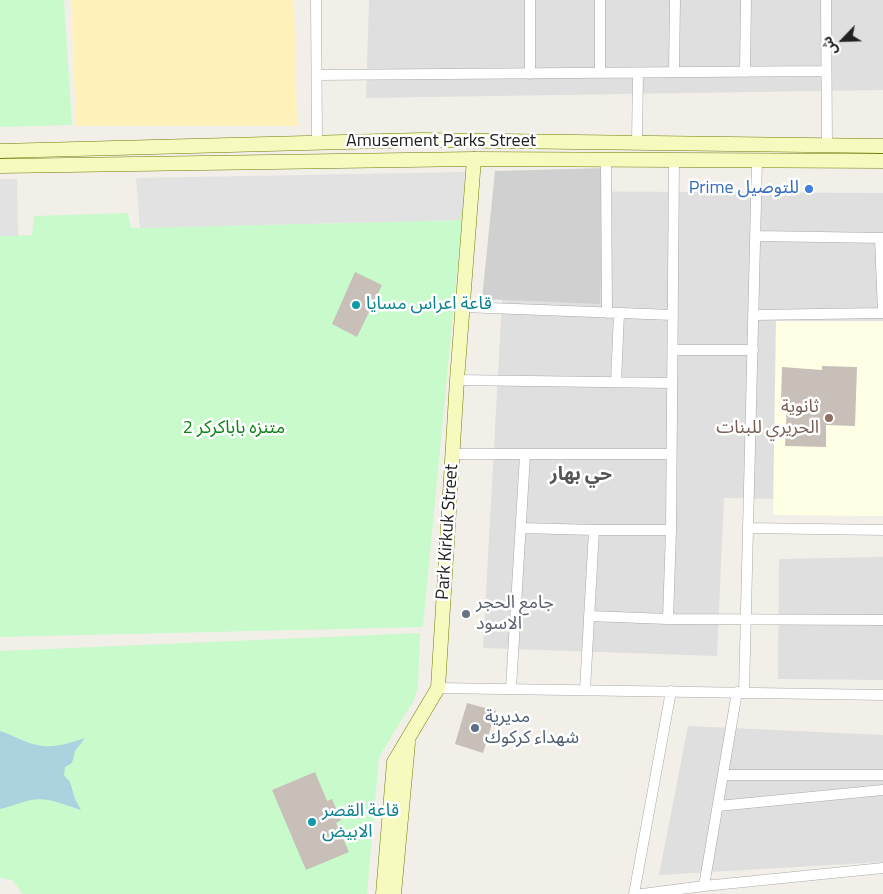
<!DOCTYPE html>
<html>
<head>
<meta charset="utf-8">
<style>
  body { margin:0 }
  #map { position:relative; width:883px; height:894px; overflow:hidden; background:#f2efe9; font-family:"Titillium Web","Noto Sans Arabic",sans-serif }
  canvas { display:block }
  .north { position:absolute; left:818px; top:15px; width:50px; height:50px; -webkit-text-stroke:4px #fff; paint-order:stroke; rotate:246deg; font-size:14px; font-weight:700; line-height:20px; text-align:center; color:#222 }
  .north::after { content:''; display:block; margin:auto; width:18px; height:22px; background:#222; clip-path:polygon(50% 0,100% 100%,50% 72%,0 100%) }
</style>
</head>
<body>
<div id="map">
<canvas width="883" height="894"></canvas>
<div class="north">ش</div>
</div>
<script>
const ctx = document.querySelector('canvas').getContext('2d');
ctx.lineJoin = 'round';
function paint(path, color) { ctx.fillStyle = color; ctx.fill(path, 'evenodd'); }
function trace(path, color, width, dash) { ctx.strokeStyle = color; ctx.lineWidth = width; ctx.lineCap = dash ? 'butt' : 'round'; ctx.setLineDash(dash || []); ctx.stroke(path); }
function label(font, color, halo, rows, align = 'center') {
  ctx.font = font + ' "Titillium Web","Noto Sans Arabic",sans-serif'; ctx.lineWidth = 5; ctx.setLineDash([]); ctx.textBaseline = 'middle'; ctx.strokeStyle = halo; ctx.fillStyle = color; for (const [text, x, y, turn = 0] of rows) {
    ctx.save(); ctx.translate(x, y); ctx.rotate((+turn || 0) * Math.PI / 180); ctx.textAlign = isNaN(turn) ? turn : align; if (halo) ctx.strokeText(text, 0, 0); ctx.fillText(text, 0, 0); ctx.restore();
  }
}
const residential = new Path2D(`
  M369 0H883V90L366 98Z
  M508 191 883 193V501L724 498 717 656 483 648Z
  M883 557V680L778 679 779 559Z
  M688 726 883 735V862L659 875Z`);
const education = new Path2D(`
  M776 321H883V516L773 515Z`);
const religious = new Path2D(`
  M604 168 600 304 482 299 495 171Z`);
const sand = new Path2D(`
  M71 0H294L297 126H76Z`);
const park = new Path2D(`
  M0 0H64L72 125 0 127Z
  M128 213 131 228 462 220 423 627 0 637V236L32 235 34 216Z
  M420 633 418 686 414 700 379 757 367 894H23L12 880 0 878V651Z`);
const parking = new Path2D(`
  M465 172 462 220 140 228 136 178Z
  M0 179H17L18 236H0Z`);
const water = new Path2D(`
  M0 731C13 735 25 743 37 745 54 749 69 743 85 738L75 751 72 763 65 767 64 775 70 782 75 799 81 810C65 805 48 797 31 800 20 802 11 807 0 809Z`);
const building = new Path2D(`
  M355 272 382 285 357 337 332 324Z
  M822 366 857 367 855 426 826 425V447L785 446 787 402 781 401 782 367 822 370Z
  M467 703 496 711 483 753 455 744Z
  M315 772 327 801 332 799 341 820 336 823 349 852 306 870 272 790Z`);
const street = new Path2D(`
  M316 0 317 142
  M826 0 827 144
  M674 72 675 0
  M745 72 746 0
  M600 73V0
  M530 74V0
  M317 75 826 71
  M637 142 638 73
  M606 160 607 313
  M756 236 883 238
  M880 238 883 313
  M463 307 673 315
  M754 315 883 313
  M673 350H753
  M457 380 672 383
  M616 382 619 313
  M453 454H671
  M521 528 594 530
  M748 528 883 530
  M589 616 668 619 883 620
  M668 619 671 530 674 160
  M438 688 883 695
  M511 688 525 455
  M585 690 594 530H671
  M744 692 757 161
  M724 775H883
  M718 806 883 790
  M704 886 737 692
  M634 894 671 691
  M642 894 704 886 883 868`);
const secondary = new Path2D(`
  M0 151 421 140 883 146
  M0 166 474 159 883 161
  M383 894 394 762 438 688 457 380 474 159
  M394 894 408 743`);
const markers = [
  [809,189,5,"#3f7fe0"],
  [356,305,5,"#0f9aa8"],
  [829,418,5,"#8d6e63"],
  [466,614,5,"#6b7280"],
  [475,728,5,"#5c6f8a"],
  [312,822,5,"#0f9aa8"]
];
const streetNames = [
  ["Amusement Parks Street",441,142],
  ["Park Kirkuk Street",448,532,-86]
];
const shopNames = [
  ["Prime للتوصيل",799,189]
];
const cultureNames = [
  ["قاعة اعراس مسايا",366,305],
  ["قاعة القصر",322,812],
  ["الابيض",322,833]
];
const educationNames = [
  ["ثانوية",819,408],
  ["الحريري للبنات",819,429]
];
const parkNames = [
  ["متنزه باباكركر 2",234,429]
];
const worshipNames = [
  ["جامع الحجر",476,604],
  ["الاسود",476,625]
];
const serviceNames = [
  ["مديرية",485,718],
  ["شهداء كركوك",485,739]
];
const neighbourhoodNames = [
  ["حي بهار",581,475]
];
paint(residential, '#e0dfdf');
paint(education, '#ffffe5');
paint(religious, '#d0d0d0');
paint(sand, '#fff1ba');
paint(park, '#c8facc');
paint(parking, '#e2e2e2');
paint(water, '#aad3df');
paint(building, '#c7bfb8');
trace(street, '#a9a9a9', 11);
trace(secondary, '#707d05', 15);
trace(street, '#fff', 10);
trace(secondary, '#f7fabf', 14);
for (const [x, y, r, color] of markers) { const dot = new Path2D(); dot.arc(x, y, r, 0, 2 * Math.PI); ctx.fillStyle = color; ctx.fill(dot); trace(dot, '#fff', 2); }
label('18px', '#222', '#fff', streetNames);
label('18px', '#366cbe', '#fff', shopNames, 'right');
label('18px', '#0d838f', '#fff', cultureNames, 'left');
label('18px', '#785e54', '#fff', educationNames, 'right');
label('18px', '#0c8416', '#fff', parkNames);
label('18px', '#5b616d', '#fff', worshipNames, 'left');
label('18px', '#4e5e75', '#fff', serviceNames, 'left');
label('bold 19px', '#555', '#fff', neighbourhoodNames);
</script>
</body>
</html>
